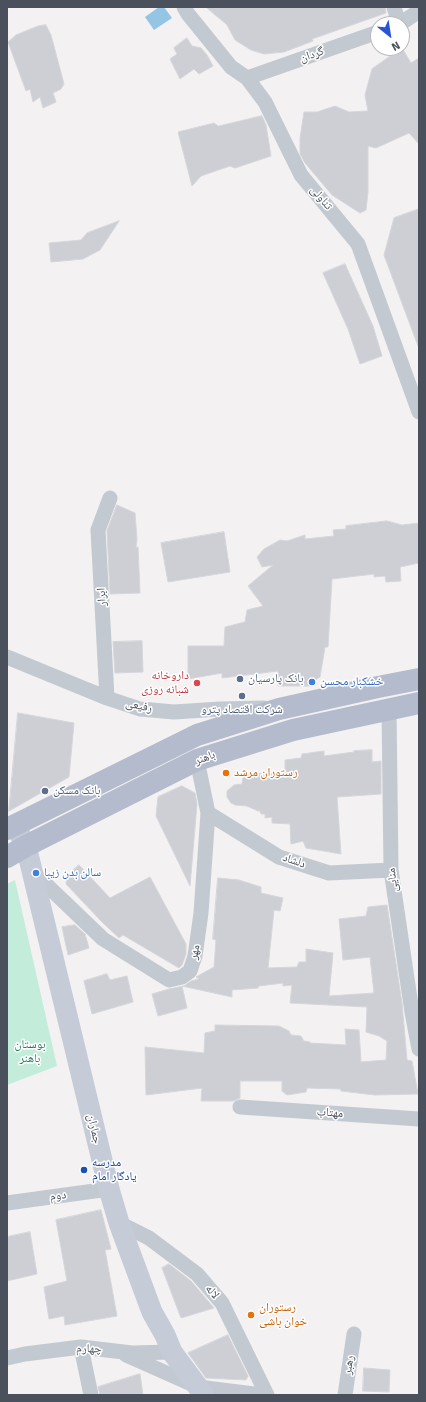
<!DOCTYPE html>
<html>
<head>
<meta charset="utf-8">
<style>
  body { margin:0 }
  #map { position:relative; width:426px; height:1402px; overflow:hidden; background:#f3f1f1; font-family:Signika,sans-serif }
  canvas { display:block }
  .frame { position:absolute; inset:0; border:8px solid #4a515d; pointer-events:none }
  .north { position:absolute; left:370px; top:16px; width:40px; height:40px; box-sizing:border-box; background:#fff; border:1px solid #b7b9be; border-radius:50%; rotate:150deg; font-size:11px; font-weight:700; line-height:16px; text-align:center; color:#4a515d }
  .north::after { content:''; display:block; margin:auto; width:14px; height:18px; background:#2954d4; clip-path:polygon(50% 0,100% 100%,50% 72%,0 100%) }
</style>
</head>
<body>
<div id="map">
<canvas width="426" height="1402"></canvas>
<div class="frame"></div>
<div class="north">N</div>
</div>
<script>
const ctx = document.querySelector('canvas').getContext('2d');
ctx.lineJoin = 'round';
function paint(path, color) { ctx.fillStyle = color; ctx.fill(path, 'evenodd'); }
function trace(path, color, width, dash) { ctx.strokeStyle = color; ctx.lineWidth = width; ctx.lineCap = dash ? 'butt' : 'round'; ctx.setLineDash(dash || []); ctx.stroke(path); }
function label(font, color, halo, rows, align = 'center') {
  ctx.font = font + ' Signika,"Noto Naskh Arabic",sans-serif'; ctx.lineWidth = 3; ctx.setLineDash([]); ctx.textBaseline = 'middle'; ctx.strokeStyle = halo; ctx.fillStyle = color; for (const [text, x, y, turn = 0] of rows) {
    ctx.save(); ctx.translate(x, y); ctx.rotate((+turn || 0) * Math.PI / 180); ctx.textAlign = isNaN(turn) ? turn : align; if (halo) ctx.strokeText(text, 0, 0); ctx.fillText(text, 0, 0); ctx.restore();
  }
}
const green = new Path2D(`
  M15 880 57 1066 7 1085V884Z`);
const water = new Path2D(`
  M159 7H164L172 18 154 30 145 17Z`);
const building = new Path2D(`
  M206 7H385L386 13 312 39 313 41 284 52 264 54 251 50 235 40 227 25Z
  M46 25 51 35 64 84 61 89 53 93 56 102 43 108 40 97 33 102 30 89 26 91 8 42 16 35 38 26Z
  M187 38 192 46 201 48 207 55 213 66 199 74 194 69 180 79 170 59 177 54 174 48Z
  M402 48 411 63 419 58V144L409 133 376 148 368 146V192L366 210 360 213 332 195 305 163 300 154V138L304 112H317L335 106 349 112 368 111 365 95 372 69Z
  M262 116 266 125 271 156 235 168 230 166 201 176 192 186 178 132 214 123 218 126Z
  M419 209V346H418L384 255 394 218Z
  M119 221 100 250 83 259 51 262 49 243 81 240 87 233Z
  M345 264 373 326 382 356 360 364 348 329 323 273Z
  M117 505 135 513 137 539 136 548 138 547 140 593 110 594 107 531Z
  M387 521 402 525 419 523V563L400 567 401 581 386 582 385 576 374 577V574L332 579 328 647H325L320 677 312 682V686H278V671L222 678V673L188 679V646H224L225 627 245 622 247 610 263 606 248 586 273 565 262 567 257 557 264 549 280 540 287 541 305 535V539L334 536 333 530 346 529V526Z
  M224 532 230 572 168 582 161 543Z
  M142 641 143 672 115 673 113 642Z
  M18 713 74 723 69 777 9 811Z
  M372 750V762L381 761V794L337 797 341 854 306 848 303 841 291 844 290 824 272 823V817L265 818V814H261L260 811H258L247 806 235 805 231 803 227 797V791L234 785 242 784 243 777 249 773 285 774V760L301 758 302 754 324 751V756L354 752V751Z
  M182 786 195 793 197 804 190 886 156 816 158 797Z
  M79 865 110 898 150 877 186 944V954L182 965 179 968 123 935 119 938 102 922 66 884 67 876Z
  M218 878 239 880 261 887V893L283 898 280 911 274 910 268 968 297 967 299 962H306V949L333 953 329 996 374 993 370 957 343 960 339 919 366 916 368 907 387 905 402 1003 407 1060 412 1061 418 1094 375 1095 341 1091V1089L307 1088 306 1092 287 1095 282 1091V1081H240V1098L233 1101H201L202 1088 146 1095 145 1047 204 1053 205 1033 215 1031V1025L279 1026 289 1031 291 1035 301 1036 304 1041 310 1042V1043L346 1045 345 1029 359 1030 361 1062 386 1060 387 1041 379 1036 366 1032 367 1007 290 1003 292 985 283 986V983L259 986 258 988 232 990V997L182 986 187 1008 158 1016 152 994 169 989 184 986 191 981 199 979 196 977 214 967 216 940 213 939Z
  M75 925 85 934 89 948 68 955 62 927Z
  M107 974 110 980 127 976 133 1002 92 1014 84 981Z
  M101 1210 111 1249 105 1250 117 1316 65 1325 64 1316 49 1319 44 1287 67 1281 56 1220Z
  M30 1232 37 1274 7 1281V1237Z
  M169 1264 191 1281 214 1308 181 1318 162 1268Z
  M228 1335 248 1376 246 1380 206 1378 188 1353Z
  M364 1368 390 1370 389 1392 363 1391Z
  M140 1374 143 1395H100L98 1387Z`);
const minor = new Path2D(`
  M184 7 188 14 231 67 247 78 265 102 301 175 358 244 419 412
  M394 7 399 24
  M400 24 419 11
  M247 78 378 32
  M7 657 107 698 140 709 174 712 220 709 264 708
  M107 698 98 530 110 498
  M389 709 391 870 412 1012 419 1049
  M208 813 279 857 329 873 391 870
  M33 872 103 939 169 980 182 977 190 971 195 956 201 913 208 813 197 760
  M240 1107 419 1119
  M7 1203 109 1189
  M119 1223 149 1238 197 1274 222 1303 267 1395
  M81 1347 91 1395
  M126 1355 198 1387 262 1395
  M7 1358 25 1354 81 1347 132 1353 172 1352
  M345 1395 354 1334`);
const secondary = new Path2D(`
  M15 825 26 846 109 1189 119 1223 152 1312 165 1335 172 1352 204 1395`);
const primary = new Path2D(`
  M7 829 197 735 279 709 378 687 419 679
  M7 857 26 846 197 760 293 730 419 703`);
const markers = [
  [240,679,4,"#5c6f8a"],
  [312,682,4,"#3f7fe0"],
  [197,683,4,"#e0444e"],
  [242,696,4,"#5c6f8a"],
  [226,773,4,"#e8710a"],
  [45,791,4,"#5c6f8a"],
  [36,873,4,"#3f7fe0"],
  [84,1170,4,"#1a4fb4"],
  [251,1315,4,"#e8710a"]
];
const streetNames = [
  ["گردان",312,55,-19],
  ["تناولی",321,198,50],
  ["ابرار",102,597,-93],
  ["رفیعی",139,706,12],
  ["باهنر",205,758,-20],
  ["دلشاد",294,861,19],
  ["منایی",393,880,-97],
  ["مهر",195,952,-78],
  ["مهتاب",330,1113,4],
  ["جماران",94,1129,77],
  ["دوم",58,1196,-8],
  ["لاله",212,1292,50],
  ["چهارم",89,1349,2],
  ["رهبر",349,1365,-82]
];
const healthNames = [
  ["داروخانه",189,676],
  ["شبانه روزی",189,690]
];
const serviceNames = [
  ["بانک پارسیان",248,679],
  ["شركت اقتصاد پترو",242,710,"center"],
  ["بانک مسکن",53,791]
];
const shopNames = [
  ["خشکبار محسن",320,682],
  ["سالن بدن زیبا",44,873]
];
const foodNames = [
  ["رستوران مرشد",234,773],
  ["رستوران",259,1308],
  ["خوان باشی",259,1322]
];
const parkNames = [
  ["بوستان",30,1045],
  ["باهنر",30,1059]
];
const transitNames = [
  ["مدرسه",92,1163],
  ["یادگار امام",92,1177]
];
paint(green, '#c4ecdb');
paint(water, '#95c5e5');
paint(building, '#cecfd5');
trace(building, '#d5d6db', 1);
trace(minor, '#c3c9d1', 15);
trace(secondary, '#c5cbd7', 21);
trace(primary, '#b3bbcd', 22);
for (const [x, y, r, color] of markers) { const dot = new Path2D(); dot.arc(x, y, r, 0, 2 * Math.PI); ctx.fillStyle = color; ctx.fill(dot); trace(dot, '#fff', 1.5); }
label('12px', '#4a515d', '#fff', streetNames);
label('12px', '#be3a42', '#fff', healthNames, 'right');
label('12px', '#4e5e75', '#fff', serviceNames, 'left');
label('12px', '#366cbe', '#fff', shopNames, 'left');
label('12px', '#c56008', '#fff', foodNames, 'left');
label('12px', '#20795d', '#fff', parkNames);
label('12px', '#164399', '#fff', transitNames, 'left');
</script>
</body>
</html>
